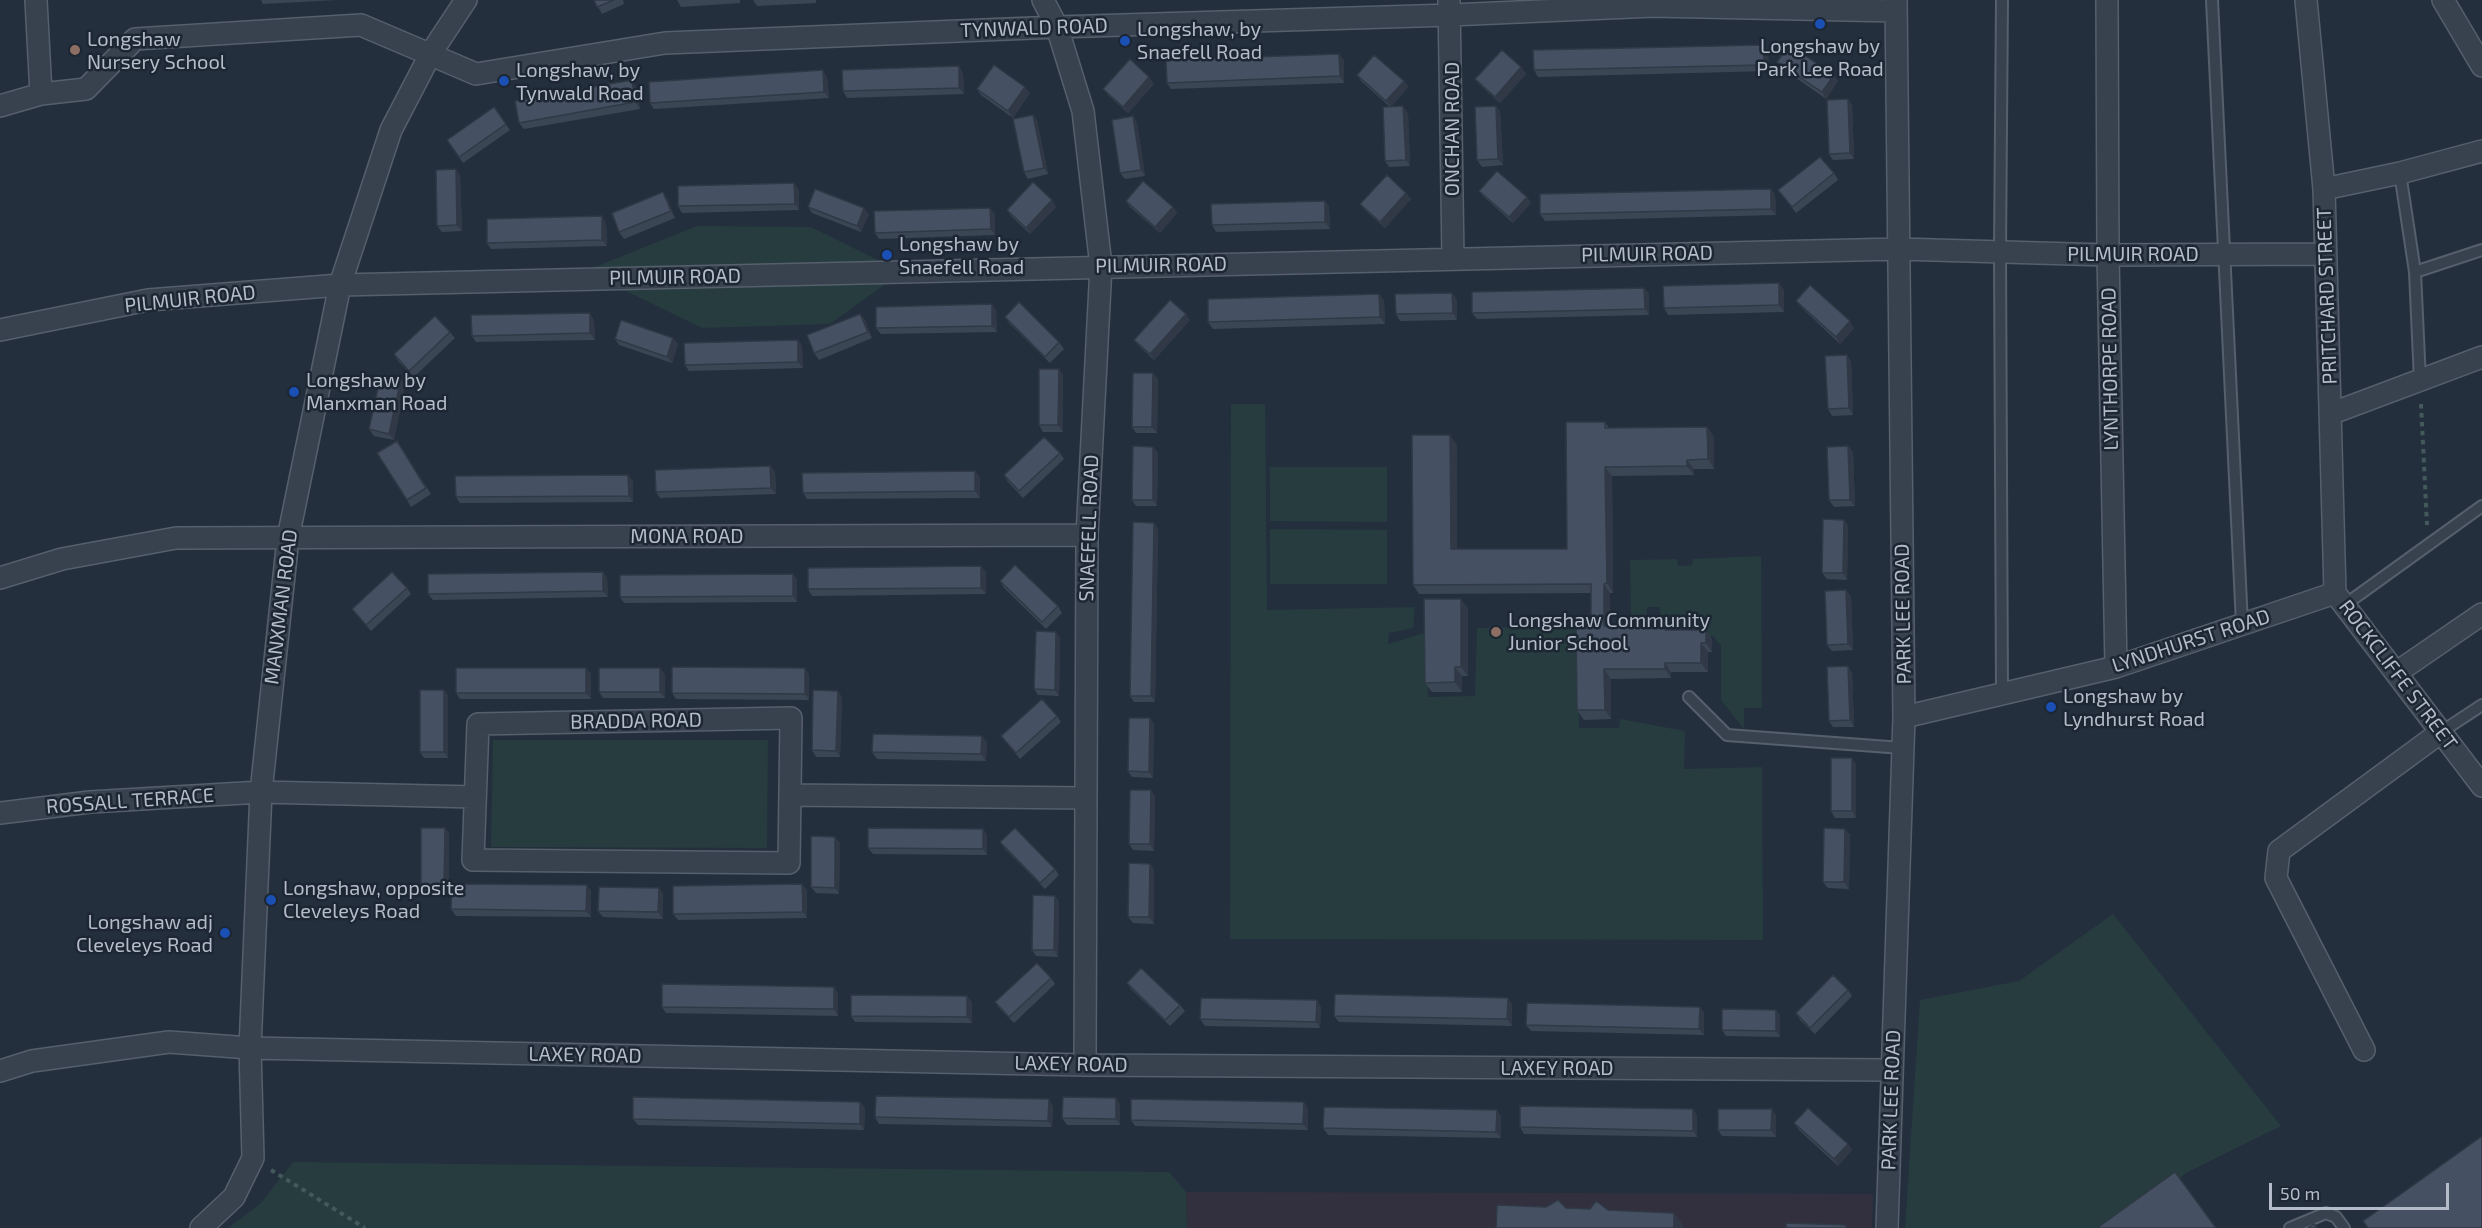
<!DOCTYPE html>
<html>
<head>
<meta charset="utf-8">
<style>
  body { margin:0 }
  #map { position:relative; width:2482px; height:1228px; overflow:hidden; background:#242f3e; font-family:"Exo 2",sans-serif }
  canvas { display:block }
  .scale { position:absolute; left:2269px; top:1183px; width:180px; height:27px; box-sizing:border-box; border:3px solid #b4bcc9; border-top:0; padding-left:8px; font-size:18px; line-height:21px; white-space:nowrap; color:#b4bcc9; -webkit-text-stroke:4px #1d2633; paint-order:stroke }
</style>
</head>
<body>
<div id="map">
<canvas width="2482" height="1228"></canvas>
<div class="scale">50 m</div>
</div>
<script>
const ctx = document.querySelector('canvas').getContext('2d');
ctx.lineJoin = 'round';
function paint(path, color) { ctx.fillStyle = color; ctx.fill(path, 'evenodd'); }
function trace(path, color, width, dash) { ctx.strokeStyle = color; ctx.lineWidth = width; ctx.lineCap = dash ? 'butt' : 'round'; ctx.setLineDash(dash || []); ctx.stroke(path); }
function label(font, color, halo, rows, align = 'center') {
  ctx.font = font + ' "Exo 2",sans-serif'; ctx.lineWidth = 5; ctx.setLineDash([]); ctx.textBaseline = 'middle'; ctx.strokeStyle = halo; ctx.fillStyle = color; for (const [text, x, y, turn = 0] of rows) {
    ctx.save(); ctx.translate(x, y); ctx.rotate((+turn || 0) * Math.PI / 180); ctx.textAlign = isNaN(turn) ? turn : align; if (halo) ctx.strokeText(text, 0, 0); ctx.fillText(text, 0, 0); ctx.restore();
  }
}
const medical = new Path2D(`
  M1186 1192 1873 1194 1872 1228H1187Z`);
const green = new Path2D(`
  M697 226 811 227 902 272 830 324 702 328 585 271Z
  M1231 404H1265L1267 610 1415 607 1413 628 1389 633 1388 644 1427 632 1428 697 1475 696 1477 628 1578 626 1579 728H1619L1620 719 1685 731 1684 769 1762 767 1763 940 1230 939Z
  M1270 467H1387V522L1270 521Z
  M1270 529 1387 530V584H1270Z
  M1761 556 1762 708H1744V729L1721 700V646L1713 636 1675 637V623L1671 616 1660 615V607H1647V615H1631L1630 560 1677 559 1678 566 1692 565 1693 559Z
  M493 740H768L767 848 491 847Z
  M2113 914 2281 1126 2188 1172 2109 1228H1905L1920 1000 2019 981Z
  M293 1162 1169 1172 1186 1192 1187 1228H228L260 1204Z`);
const path = new Path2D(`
  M2421 404 2427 525
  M271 1170 365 1228`);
const lane = new Path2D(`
  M2002 0 2000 252 2002 693
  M2212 0 2242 624
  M2400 173 2415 272 2420 381
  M2415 272 2482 250
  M2346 604 2482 506
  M1689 697 1727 735 1902 748
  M2441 732 2482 705
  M2290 1228 2326 1213 2336 1217 2344 1228`);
const street = new Path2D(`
  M36 0 41 94
  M1043 0 1057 27 1083 111 1101 266 1087 535 1085 1065
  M1449 0 1453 258
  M2107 0 2108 255 2116 667
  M2306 0 2324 189 2335 593
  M2443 0 2482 66
  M0 106 41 94 86 89 135 39 361 25 476 74 665 43 1057 27 1451 15 1653 6 1896 11
  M2324 189 2400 173 2482 151
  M0 330 148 300 340 285 1899 249 2108 255 2325 254
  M2330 414 2482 357
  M0 578 62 559 176 538 1087 535
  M2335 593 2482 786
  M2396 673 2482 614
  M1904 717 2116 667 2335 593
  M791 718 789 863 473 860 478 724Z
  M790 795 1086 798
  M0 813 90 802 261 792 475 797
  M2364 1050 2276 878 2279 851 2441 732
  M0 1071 32 1061 169 1042 250 1048 1085 1065 1892 1070
  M201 1228 234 1197 253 1158 250 1048 261 792 288 538 340 285 391 130 431 53 466 0
  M1887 1228 1904 717 1896 0`);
const wall = new Path2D(`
  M261 0H337L263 4Z
  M594 0H623L624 4 602 14Z
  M677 0H740V3L681 7Z
  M753 0H816V3L757 6Z
  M1764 45 1768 51 1769 71 1538 77 1534 70Z
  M1344 60V83L1171 89 1167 83Z
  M1777 62 1838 81 1826 99 1782 68Z
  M1521 67 1526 74 1500 103 1480 85 1475 79Z
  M963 73 964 94 847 98 843 91Z
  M1357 75 1404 81 1408 87 1391 107 1408 113 1410 166 1389 167 1385 161 1390 107 1361 81Z
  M827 77 829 98 654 109 650 103Z
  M1149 77 1154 84 1128 113 1108 95 1103 89Z
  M636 87 640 109 524 129 519 123Z
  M977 89 1030 93 1013 118 981 95Z
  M1848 99 1852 105 1854 159 1833 160 1829 154Z
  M1496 106 1500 112 1503 165 1482 167 1477 160Z
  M494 107 510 130 463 163 447 140Z
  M1033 115 1037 121 1048 174 1028 179 1024 172Z
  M1133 116 1137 123 1145 176 1125 179 1120 173Z
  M1834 173 1838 180 1796 213 1778 190Z
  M460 175 462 231 442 232 437 226Z
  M1771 189 1775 195 1776 215 1545 221 1540 214Z
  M799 190V210L682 213 678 206Z
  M1479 191 1527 197 1531 203 1513 223 1484 197Z
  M1406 193 1411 199 1385 228 1365 210 1360 204Z
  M667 198 675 218 624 239 619 232Z
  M1052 200 1056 207 1030 234 1011 216 1007 210Z
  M1126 201 1173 207 1177 213 1160 233 1130 207Z
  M1325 201 1329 207 1330 229 1216 232 1212 225Z
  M808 207 869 214 861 232 812 213Z
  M995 214V235L879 239 875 233Z
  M606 223 607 246 491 249 487 243Z
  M1644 288 1649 294V315L1477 319 1472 313Z
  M1784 290V312L1668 315 1664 308Z
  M1452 293 1457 300V320L1400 321 1396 314Z
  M1379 294 1384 301 1385 324 1213 329 1208 322Z
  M1796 301 1854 328 1840 344 1801 307Z
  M996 310 997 332 881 334 876 328Z
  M860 314 865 320 872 338 819 360 814 353Z
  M1005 317 1059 342 1064 349 1050 363 1009 323Z
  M594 320 595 340 476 342 472 336Z
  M1190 320 1154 360 1139 346 1134 340Z
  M450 332 455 338 414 377 398 361 394 354Z
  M673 338 678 344 672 363 619 345 615 339Z
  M798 340 802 346 803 368 689 371 685 365Z
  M1851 361 1853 415 1832 416 1828 409Z
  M1063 375V432H1043L1039 425Z
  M401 379 405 385 394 440 374 436 369 429Z
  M1158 379 1157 433H1136L1132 427Z
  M1605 422 1609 428 1707 427 1714 437V469H1694V475L1612 476 1613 593H1610V626L1668 630H1706L1712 639V652H1708V672H1671V678L1611 679V719L1584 720 1577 710 1591 622V593L1419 594 1413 585 1457 445V549H1567Z
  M397 441 431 494 411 507 407 500Z
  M1848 446 1853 452 1855 506 1834 507 1829 500Z
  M1153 447 1158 453 1157 506H1136L1132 500Z
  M1060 453 1064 459 1023 498 1008 482 1004 475Z
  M770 466 775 472 776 494 660 498 656 492Z
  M975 471 980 478V498L807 499 803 493Z
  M633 481V502L460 503 456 497Z
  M1844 520 1848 526 1847 580 1827 579 1822 573Z
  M1154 523 1158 529 1155 702H1134L1130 696Z
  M986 572V594L812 596 808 589Z
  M793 574 797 580V602L624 603 620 597Z
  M607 578 608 597 433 600 428 594Z
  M1000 581 1058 606 1062 613 1046 629 1004 588Z
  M407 588 411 594 371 631 352 609Z
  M1846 590 1851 597 1853 650 1832 651 1827 645Z
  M1468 608V676H1462V692H1432L1425 683Z
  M1056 632 1060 638 1059 696 1038 695 1034 689Z
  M1848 666 1852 673 1854 727H1833L1829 721Z
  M586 668 591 674V699H460L456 693Z
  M665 674V698H603L599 692Z
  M809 674V700L676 699 672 693Z
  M444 690 448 696V758H424L420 752Z
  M842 697 840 757H816L812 750Z
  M1057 716 1061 722 1020 759 1001 736Z
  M1154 724 1153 778 1132 777 1128 771Z
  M987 742 986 761 877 759 872 752Z
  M1856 764V818H1835L1831 811Z
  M1151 790 1155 797 1154 851 1133 850 1129 844Z
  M445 828 449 834V893H426L421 887Z
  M983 829 987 835V855L873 854 868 848Z
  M1845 829 1850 835 1849 889 1828 888 1823 882Z
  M835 837 840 843 839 894 816 893 811 887Z
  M1000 842 1055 869 1059 875 1045 889 1005 849Z
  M1150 864 1154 870V924L1133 923 1128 917Z
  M659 888 663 894V919L603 917 598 911Z
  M807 890V918L678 920 673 914Z
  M591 891V917L456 916 451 909Z
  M1055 896 1059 902 1058 957 1036 956 1032 950Z
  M1051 978 1055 984 1014 1023 999 1008 995 1002Z
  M1127 983 1180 1005 1185 1011 1170 1026 1131 989Z
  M1848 990 1852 996 1815 1034 1800 1020 1796 1013Z
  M838 993V1016L666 1013 662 1007Z
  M972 1002V1023L855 1022 851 1016Z
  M1512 1004V1026L1339 1022 1334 1016Z
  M1321 1007 1320 1028 1205 1026 1200 1019Z
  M1700 1007 1704 1013V1035L1531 1031 1526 1025Z
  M1776 1010 1780 1016V1037L1726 1036 1722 1030Z
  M860 1102 865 1108 864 1130 638 1125 633 1119Z
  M1120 1104V1125H1067L1062 1118Z
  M1053 1106 1052 1127 879 1124 875 1117Z
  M1308 1109V1130L1135 1126 1131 1120Z
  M1693 1109 1697 1116V1137L1524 1134 1520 1127Z
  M1772 1109 1776 1116V1137L1722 1136 1718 1130Z
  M1501 1116V1138L1328 1135 1323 1128Z
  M1794 1123 1848 1144 1852 1150 1838 1166 1799 1130Z`);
const shadedWall = new Path2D(`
  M1764 45 1768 51 1769 71 1764 65Z
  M1339 54 1344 60V83L1340 76Z
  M959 66 963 73 964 94 959 88Z
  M1521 67 1526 74 1500 103 1495 97Z
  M823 70 827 77 829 98 824 92Z
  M1834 75 1838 81 1826 99 1822 92Z
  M1149 77 1154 84 1128 113 1123 107Z
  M632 80 636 87 640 109 635 102Z
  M1404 81 1408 87 1391 107 1386 101Z
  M1025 87 1030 93 1013 118 1008 111Z
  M1848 99 1852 105 1854 159 1850 153Z
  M1403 106 1408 113 1410 166 1406 160Z
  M1496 106 1500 112 1503 165 1498 159Z
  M1033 115 1037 121 1048 174 1044 168Z
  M1133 116 1137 123 1145 176 1141 170Z
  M456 169 460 175 462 231 457 225Z
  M794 183 799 190V210L795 204Z
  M1771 189 1775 195 1776 215 1771 209Z
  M663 192 667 198 675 218 671 211Z
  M1406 193 1411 199 1385 228 1380 222Z
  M1527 197 1531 203 1513 223 1509 217Z
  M1052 200 1056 207 1030 234 1026 228Z
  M1325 201 1329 207 1330 229 1325 222Z
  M1173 207 1177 213 1160 233 1155 227Z
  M864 208 869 214 861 232 857 226Z
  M990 208 995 214V235L991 229Z
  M602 216 606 223 607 246 602 240Z
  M1779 283 1784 290V312L1779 305Z
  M1644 288 1649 294V315L1645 309Z
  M1452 293 1457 300V320L1453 313Z
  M1379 294 1384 301 1385 324 1380 317Z
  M992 304 996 310 997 332 992 326Z
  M590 313 594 320 595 340 590 333Z
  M860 314 865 320 872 338 868 332Z
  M1186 314 1190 320 1154 360 1150 354Z
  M1850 321 1854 328 1840 344 1836 337Z
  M673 338 678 344 672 363 667 357Z
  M798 340 802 346 803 368 798 362Z
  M1847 355 1851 361 1853 415 1849 408Z
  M1059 369 1063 375V432L1058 425Z
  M1153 373 1158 379 1157 433 1152 427Z
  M401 379 405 385 394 440 389 434Z
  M1707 427 1714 437V469L1708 459Z
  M1450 435 1457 445V559L1451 549Z
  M1848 446 1853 452 1855 506 1850 500Z
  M1153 447 1158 453 1157 506 1153 500Z
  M1687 460 1694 469V475L1687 466Z
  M770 466 775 472 776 494 771 488Z
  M1605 467 1612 476 1613 593 1607 583Z
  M975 471 980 478V498L975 491Z
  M628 475 633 481V502L629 496Z
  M1844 520 1848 526 1847 580 1843 573Z
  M1154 523 1158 529 1155 702 1151 696Z
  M981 566 986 572V594L981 588Z
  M603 572 607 578 608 597 603 591Z
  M793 574 797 580V602L793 596Z
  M1604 584 1610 593V635L1604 626Z
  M1846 590 1851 597 1853 650 1848 644Z
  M1461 599 1468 608V676L1461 667Z
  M1706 630 1712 639V652L1706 643Z
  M1056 632 1060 638 1059 696 1055 690Z
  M1701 643 1708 652V672L1701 663Z
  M1665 663 1671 672V678L1665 669Z
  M1848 666 1852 673 1854 727 1850 720Z
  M1455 667 1462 676V692L1455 682Z
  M586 668 591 674V699L586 693Z
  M660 668 665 674V698L660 692Z
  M805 668 809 674V700L805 694Z
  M1604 669 1611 679V719L1605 710Z
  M444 690 448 696V758L444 752Z
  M838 691 842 697 840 757 836 751Z
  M1150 718 1154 724 1153 778 1149 772Z
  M982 736 987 742 986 761 981 754Z
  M1852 758 1856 764V818L1852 811Z
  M1151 790 1155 797 1154 851 1150 844Z
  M445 828 449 834V893L444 887Z
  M983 829 987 835V855L983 849Z
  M1845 829 1850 835 1849 889 1844 882Z
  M835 837 840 843 839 894 835 888Z
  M1150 864 1154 870V924L1149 917Z
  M802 884 807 890V918L803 912Z
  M587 885 591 891V917L586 911Z
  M659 888 663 894V919L658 912Z
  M1055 896 1059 902 1058 957 1054 950Z
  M834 987 838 993V1016L834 1009Z
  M967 996 972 1002V1023L967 1017Z
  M1508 998 1512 1004V1026L1507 1019Z
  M1317 1000 1321 1007 1320 1028 1316 1022Z
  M1700 1007 1704 1013V1035L1699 1029Z
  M1776 1010 1780 1016V1037L1776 1031Z
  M1116 1098 1120 1104V1125L1116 1119Z
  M1049 1099 1053 1106 1052 1127 1048 1121Z
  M860 1102 865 1108 864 1130 860 1124Z
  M1304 1102 1308 1109V1130L1303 1124Z
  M1693 1109 1697 1116V1137L1693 1131Z
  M1772 1109 1776 1116V1137L1771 1130Z
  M1497 1110 1501 1116V1138L1496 1132Z
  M1848 1144 1852 1150 1838 1166 1834 1159Z
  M1674 1213 1683 1225V1228H1674Z`);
const building = new Path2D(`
  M594 0H614L597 7Z
  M1764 45V65L1534 70 1533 50Z
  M1789 45 1834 75 1822 92 1777 62Z
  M1502 50 1521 67 1495 97 1475 79Z
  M1339 54 1340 76 1167 83 1166 60Z
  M1374 55 1404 81 1386 101 1357 75Z
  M1130 59 1149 77 1123 107 1103 89Z
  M994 65 1025 87 1008 111 977 89Z
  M959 66V88L843 91 842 70Z
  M823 70 824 92 650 103 649 82Z
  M632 80 635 102 519 123 515 101Z
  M1848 99 1850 153 1829 154 1827 100Z
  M1403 106 1406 160 1385 161 1383 107Z
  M1496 106 1498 159 1477 160 1475 107Z
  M494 107 506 124 459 157 447 140Z
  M1033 115 1044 168 1024 172 1013 119Z
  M1133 116 1141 170 1120 173 1112 120Z
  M1820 157 1834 173 1792 207 1778 190Z
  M456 169 457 225 437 226 436 170Z
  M1497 171 1527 197 1509 217 1479 191Z
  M1387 175 1406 193 1380 222 1360 204Z
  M1143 181 1173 207 1155 227 1126 201Z
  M1033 182 1052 200 1026 228 1007 210Z
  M794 183 795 204 678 206V186Z
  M815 189 864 208 857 226 808 207Z
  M1771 189V209L1540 214V194Z
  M663 192 671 211 619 232 612 213Z
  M1325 201V222L1212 225 1211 204Z
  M990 208 991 229 875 233 874 211Z
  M602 216V240L487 243V219Z
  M1779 283V305L1664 308 1663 286Z
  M1810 285 1850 321 1836 337 1796 301Z
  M1644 288 1645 309 1472 313V292Z
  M1452 293 1453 313 1396 314 1395 294Z
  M1379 294 1380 317 1208 322V299Z
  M1170 300 1186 314 1150 354 1134 340Z
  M1019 302 1059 342 1045 357 1005 317Z
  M992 304V326L876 328V307Z
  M590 313V333L472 336 471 315Z
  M860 314 868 332 814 353 807 335Z
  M435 316 450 332 409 371 394 354Z
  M621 320 673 338 667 357 615 339Z
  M798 340V362L685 365 684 343Z
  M1847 355 1849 408 1828 409 1825 356Z
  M1039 369H1059L1058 425H1039Z
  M1133 373H1153L1152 427H1132Z
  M381 375 401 379 389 434 369 429Z
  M1566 422H1605V428L1707 427 1708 459 1687 460V466L1605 467 1607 583 1604 584V626L1665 625V630H1706V643H1701V663H1665V669H1604L1605 710H1577L1576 622H1591V584L1413 585 1412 435H1450L1451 549H1567Z
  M1044 437 1060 453 1019 491 1004 475Z
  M397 441 426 488 407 500 377 453Z
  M1133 446 1153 447V500H1132Z
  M1848 446 1850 500H1829L1827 447Z
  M770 466 771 488 656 492 655 470Z
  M975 471V491L803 493 802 473Z
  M628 475 629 496 456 497 455 476Z
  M1823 519 1844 520 1843 573H1822Z
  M1133 522 1154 523 1151 696H1130Z
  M1015 565 1058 606 1042 622 1000 581Z
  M981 566V588L808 589V568Z
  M392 572 407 588 366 625 352 609Z
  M603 572V591L428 594V574Z
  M793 574V596L620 597V575Z
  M1846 590 1848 644 1827 645 1825 591Z
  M1424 599H1461V667H1455V682L1425 683Z
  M1036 631 1056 632 1055 690 1034 689Z
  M1848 666 1850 720 1829 721 1827 667Z
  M672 667 805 668V694L672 693Z
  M456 668H586V693H456Z
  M599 668H660V692H599Z
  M420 690H444V752H420Z
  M813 690 838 691 836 751 812 750Z
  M1042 699 1057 716 1016 753 1001 736Z
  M1129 718H1150L1149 772 1128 771Z
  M873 734 982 736 981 754 872 752Z
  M1831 758H1852V811H1831Z
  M1130 790H1151L1150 844H1129Z
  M421 828H445L444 887H421Z
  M868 828 983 829V849L868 848Z
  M1015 828 1055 869 1040 883 1000 842Z
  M1824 828 1845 829 1844 882H1823Z
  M811 836 835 837V888L811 887Z
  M1129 863 1150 864 1149 917H1128Z
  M452 884 587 885 586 911 451 909Z
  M802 884 803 912 673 914V886Z
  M599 887 659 888 658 912 598 911Z
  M1033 895 1055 896 1054 950H1032Z
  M1037 963 1051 978 1009 1017 995 1002Z
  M1141 968 1180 1005 1165 1020 1127 983Z
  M1833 975 1848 990 1810 1028 1796 1013Z
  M662 984 834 987V1009L662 1007Z
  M1335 994 1508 998 1507 1019 1334 1016Z
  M851 995 967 996V1017L851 1016Z
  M1201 998 1317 1000 1316 1022 1200 1019Z
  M1527 1003 1700 1007 1699 1029 1526 1025Z
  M1722 1009 1776 1010V1031L1722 1030Z
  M876 1096 1049 1099 1048 1121 875 1117Z
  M633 1097 860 1102V1124L633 1119Z
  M1063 1097 1116 1098V1119L1062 1118Z
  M1131 1099 1304 1102 1303 1124 1131 1120Z
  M1520 1106 1693 1109V1131L1520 1127Z
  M1324 1107 1497 1110 1496 1132 1323 1128Z
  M1808 1108 1848 1144 1834 1159 1794 1123Z
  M1718 1109H1772L1771 1130H1718Z
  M2482 1136V1228H2368L2363 1221Z
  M2175 1172 2216 1228H2097Z
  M1558 1200 1566 1208 1590 1209 1596 1201 1608 1210 1674 1213V1228H1496L1497 1205 1546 1207Z
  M1786 1223 1846 1225V1228H1786Z
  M2314 1224 2317 1228H2308Z`);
const markers = [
  [1820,24,6,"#1a4fb4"],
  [1125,41,6,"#1a4fb4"],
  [75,50,6,"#8d6e63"],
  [504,81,6,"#1a4fb4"],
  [887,255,6,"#1a4fb4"],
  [294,392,6,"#1a4fb4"],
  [1496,632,6,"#8d6e63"],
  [2051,707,6,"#1a4fb4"],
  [271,900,6,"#1a4fb4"],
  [225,933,6,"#1a4fb4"]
];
const streetNames = [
  ["TYNWALD ROAD",1034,28,-2],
  ["ONCHAN ROAD",1452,129,-90],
  ["PILMUIR ROAD",1647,254,-1],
  ["PILMUIR ROAD",2133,254],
  ["PILMUIR ROAD",1161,265,-1],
  ["PILMUIR ROAD",675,277,-1],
  ["PRITCHARD STREET",2327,296,-92],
  ["PILMUIR ROAD",190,299,-6],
  ["LYNTHORPE ROAD",2110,369,-91],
  ["SNAEFELL ROAD",1089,528,-88],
  ["MONA ROAD",687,536],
  ["MANXMAN ROAD",281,607,-83],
  ["PARK LEE ROAD",1903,614,-91],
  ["LYNDHURST ROAD",2191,641,-18],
  ["ROCKCLIFFE STREET",2398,675,53],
  ["BRADDA ROAD",636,721,-1],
  ["ROSSALL TERRACE",130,801,-4],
  ["LAXEY ROAD",585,1055,1],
  ["LAXEY ROAD",1071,1064,1],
  ["LAXEY ROAD",1557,1068],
  ["PARK LEE ROAD",1891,1100,-88]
];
const poiNames = [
  ["Longshaw, by",1137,29],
  ["Snaefell Road",1137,52],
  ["Longshaw",87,39],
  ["Nursery School",87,62],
  ["Longshaw by",1820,46,"center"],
  ["Park Lee Road",1820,69,"center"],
  ["Longshaw, by",516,70],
  ["Tynwald Road",516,93],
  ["Longshaw by",899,244],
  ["Snaefell Road",899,267],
  ["Longshaw by",306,380],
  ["Manxman Road",306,403],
  ["Longshaw Community",1508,620],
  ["Junior School",1508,643],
  ["Longshaw by",2063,696],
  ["Lyndhurst Road",2063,719],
  ["Longshaw, opposite",283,888],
  ["Cleveleys Road",283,911],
  ["Longshaw adj",213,922,"right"],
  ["Cleveleys Road",213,945,"right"]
];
paint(medical, '#32303f');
paint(green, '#263c3f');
trace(lane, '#565f6c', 14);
trace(street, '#565f6c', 24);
trace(path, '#44595c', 4, [4.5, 4.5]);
trace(lane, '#38414e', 10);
trace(street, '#38414e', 21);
paint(wall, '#3b4654');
paint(shadedWall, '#303945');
paint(building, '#455162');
trace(building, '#303945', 1.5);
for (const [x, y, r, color] of markers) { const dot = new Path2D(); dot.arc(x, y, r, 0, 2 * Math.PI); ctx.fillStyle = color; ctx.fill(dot); trace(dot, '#1d2633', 2); }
label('20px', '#b4bcc9', '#1d2633', streetNames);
label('20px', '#b4bcc9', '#1d2633', poiNames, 'left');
</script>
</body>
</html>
